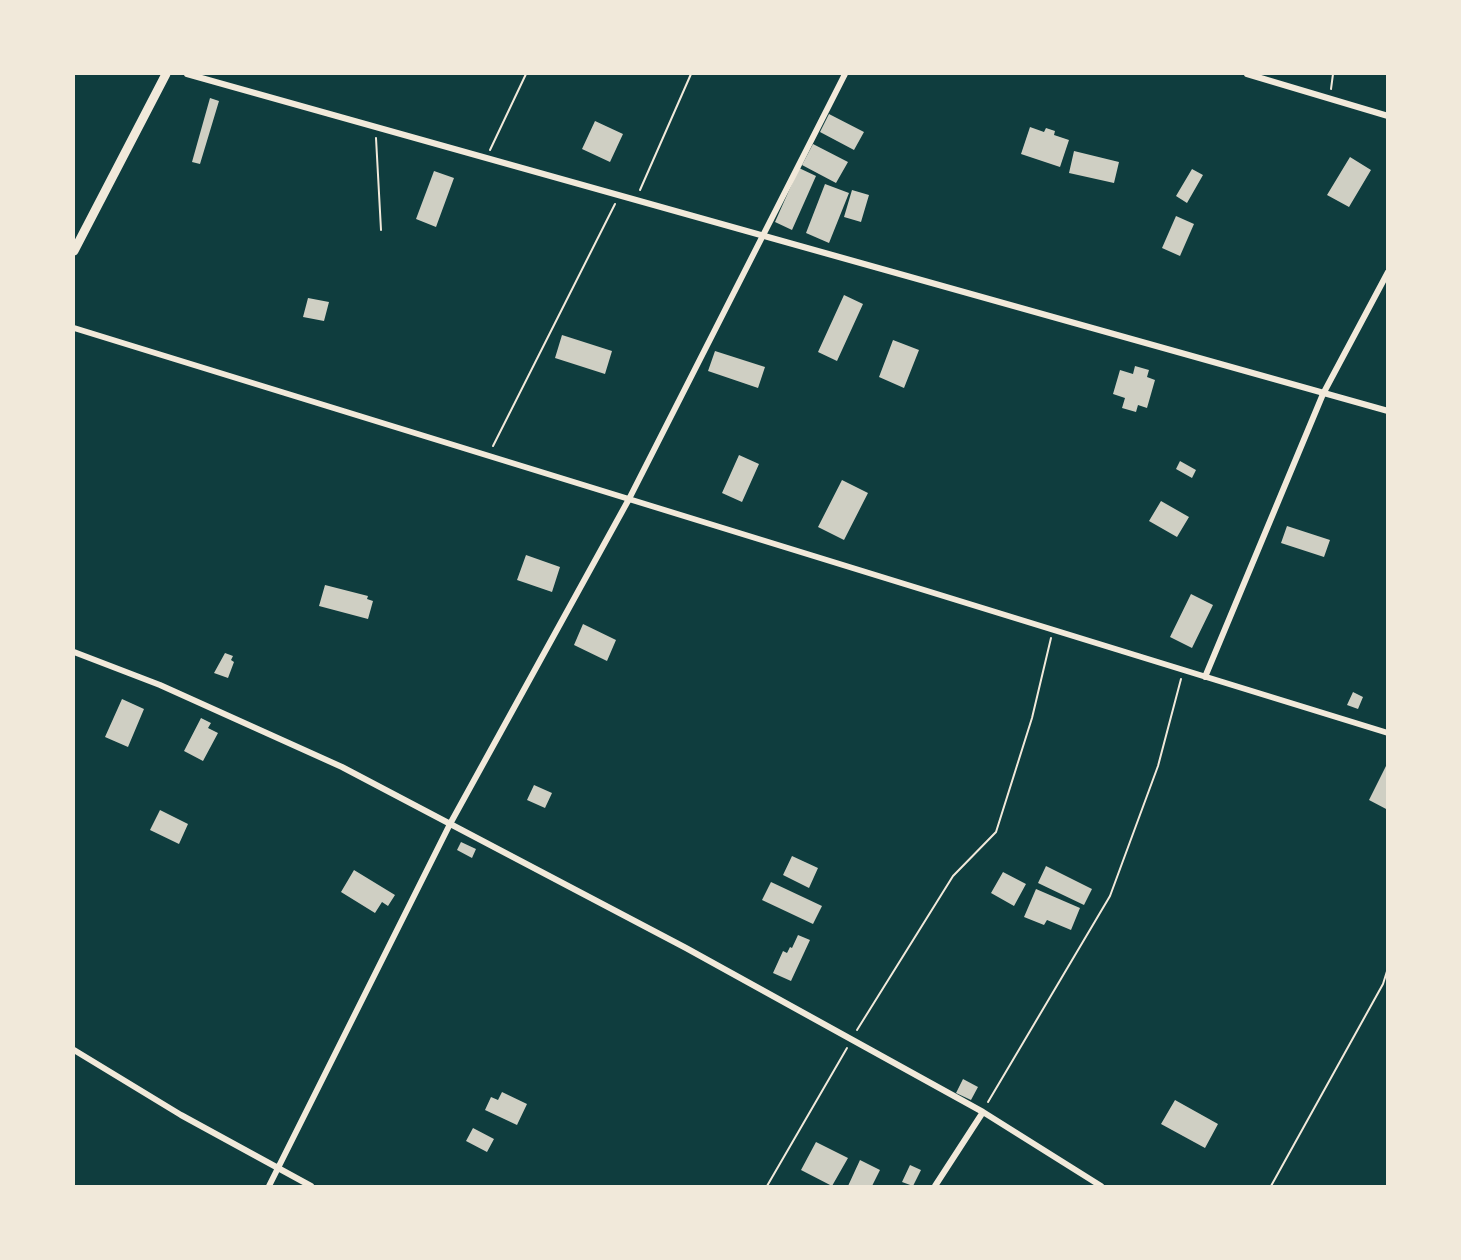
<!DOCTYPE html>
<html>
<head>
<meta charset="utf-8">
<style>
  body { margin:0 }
  #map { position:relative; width:1461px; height:1260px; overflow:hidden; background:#0f3d3e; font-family:Mulish,sans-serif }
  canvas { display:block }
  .frame { position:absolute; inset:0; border:75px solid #f1e9da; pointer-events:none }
</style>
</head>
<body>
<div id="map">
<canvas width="1461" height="1260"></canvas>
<div class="frame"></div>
</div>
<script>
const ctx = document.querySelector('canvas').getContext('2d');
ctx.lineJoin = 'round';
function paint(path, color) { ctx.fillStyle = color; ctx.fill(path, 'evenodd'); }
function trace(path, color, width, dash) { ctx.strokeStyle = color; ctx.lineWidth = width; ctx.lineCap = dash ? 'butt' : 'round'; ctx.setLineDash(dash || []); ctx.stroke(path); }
const building = new Path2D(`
  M210 98 219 101 200 164 192 162Z
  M829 114 864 132 854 150 820 132Z
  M595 121 623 134 610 162 582 149Z
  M1030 127 1044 132 1046 128 1055 131 1054 135 1069 140 1060 167 1021 154Z
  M813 144 848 162 836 183 802 165Z
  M1074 151 1119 162 1114 183 1069 173Z
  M1350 157 1371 170 1349 207 1327 195Z
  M799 168 816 176 792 230 775 222Z
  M1192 169 1203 175 1187 203 1176 196Z
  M434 171 454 178 436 227 416 219Z
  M825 184 849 193 829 243 806 233Z
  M852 190 869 195 861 222 844 217Z
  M1176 216 1194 224 1180 256 1162 248Z
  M844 295 863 304 837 361 818 352Z
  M308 298 329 302 324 321 303 317Z
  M562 335 612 351 605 374 555 358Z
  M893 340 919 350 904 388 879 377Z
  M715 351 765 367 758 388 708 371Z
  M1135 366 1149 370 1147 377 1155 380 1147 408 1138 405 1136 412 1122 408 1125 398 1113 394 1120 370 1133 374Z
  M739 455 759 464 742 502 722 493Z
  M1180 461 1196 470 1192 478 1176 469Z
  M842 480 868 493 844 540 818 527Z
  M1161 501 1189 517 1177 537 1149 521Z
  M1287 526 1330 540 1324 557 1281 543Z
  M526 555 560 567 552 592 517 580Z
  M325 585 368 596 367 599 373 601 368 619 319 606Z
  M1191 594 1213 605 1192 648 1170 637Z
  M583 624 616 640 607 661 574 645Z
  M225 653 233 656 231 660 234 662 228 678 214 673Z
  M1353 692 1363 697 1358 709 1347 705Z
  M122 699 144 709 128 747 105 737Z
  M201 718 211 723 208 728 218 733 203 761 184 751Z
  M1388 762V810L1369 800Z
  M534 785 552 793 545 808 527 800Z
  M160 810 188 824 179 844 150 830Z
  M461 842 476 849 472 858 457 850Z
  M792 856 818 868 809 888 783 875Z
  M1046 866 1092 889 1084 905 1038 883Z
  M354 870 395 895 388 906 382 902 375 913 341 892Z
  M1003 872 1026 884 1014 906 991 893Z
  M771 882 822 906 813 924 762 900Z
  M1036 889 1080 908 1071 930 1047 920 1044 925 1024 917Z
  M798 935 810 940 791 981 773 973 783 951 787 953 790 947 792 948Z
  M963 1079 978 1087 971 1100 956 1093Z
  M502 1092 527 1104 517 1125 485 1110 491 1097 498 1100Z
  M1175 1100 1218 1124 1205 1148 1161 1124Z
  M473 1128 494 1139 487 1152 466 1141Z
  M816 1142 848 1158 832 1186 801 1170Z
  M860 1160 880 1170 872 1186H848Z
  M910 1165 921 1170 913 1186 902 1182Z`);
const path = new Path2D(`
  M1331 89 1333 74
  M376 138 381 230
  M490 150 526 74
  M640 190 691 74
  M493 446 615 204
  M857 1030 953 876 996 832 1032 718 1051 638
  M988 1102 1110 896 1158 766 1181 679
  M767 1186 847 1048
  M1271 1186 1383 984 1388 968`);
const minor = new Path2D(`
  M187 74 1388 411
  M1247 74 1388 116
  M74 328 1388 733
  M74 652 160 685 342 767 686 948 983 1112 1101 1186
  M1205 677 1323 394 1388 272
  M74 1050 181 1115 311 1186
  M269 1186 450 824 629 499 845 74
  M935 1186 983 1112`);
const tertiary = new Path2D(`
  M74 251 166 74`);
paint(building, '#cfcfc3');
trace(path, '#f1e9da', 2);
trace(minor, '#f1e9da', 6);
trace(tertiary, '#f1e9da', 9);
</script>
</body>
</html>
